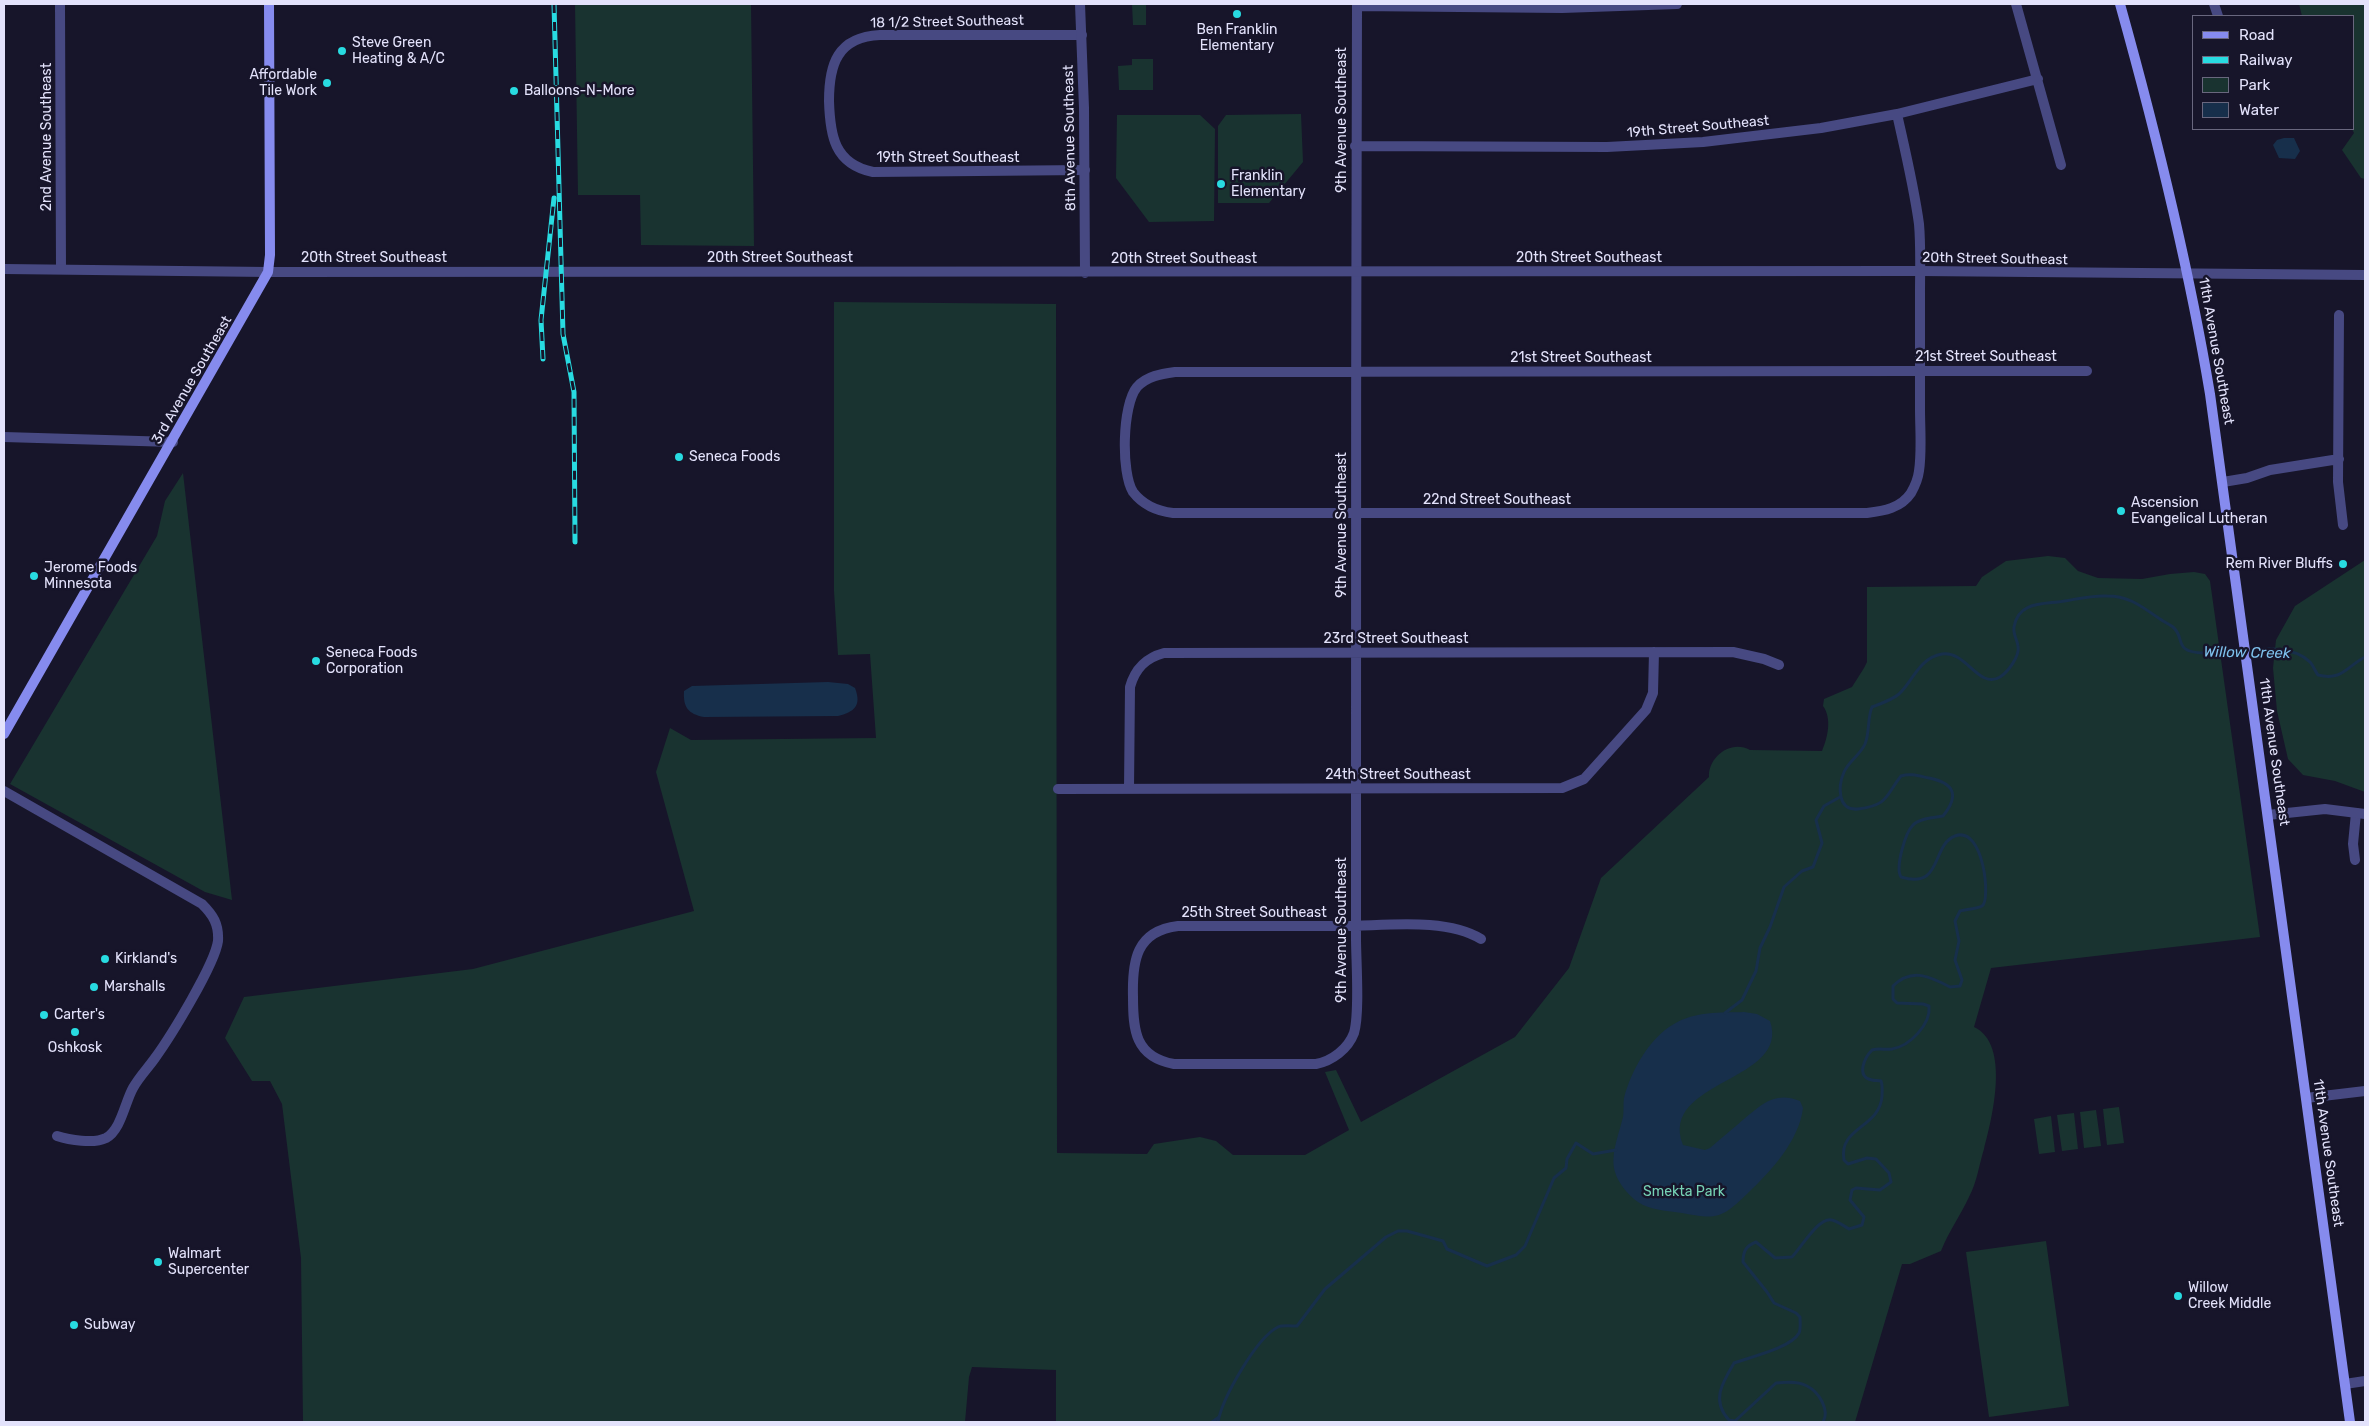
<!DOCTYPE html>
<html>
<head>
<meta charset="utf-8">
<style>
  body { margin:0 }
  #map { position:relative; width:2369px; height:1426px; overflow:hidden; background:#17152a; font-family:Rubik,sans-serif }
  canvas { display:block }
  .frame { position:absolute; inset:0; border:5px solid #e3e2fb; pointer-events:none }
  .legend { position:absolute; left:2192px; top:15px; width:162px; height:115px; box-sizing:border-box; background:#17152a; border:1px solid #69677e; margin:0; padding:6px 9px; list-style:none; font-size:15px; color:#e3e2fb }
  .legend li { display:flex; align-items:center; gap:10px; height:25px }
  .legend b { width:25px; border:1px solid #69677e }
</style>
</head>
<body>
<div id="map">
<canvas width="2369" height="1426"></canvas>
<div class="frame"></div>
<ul class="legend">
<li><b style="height:6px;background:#868bee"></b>Road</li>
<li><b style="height:6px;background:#28dbe1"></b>Railway</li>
<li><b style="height:14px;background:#193330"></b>Park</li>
<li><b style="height:14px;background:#172f4b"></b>Water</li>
</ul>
</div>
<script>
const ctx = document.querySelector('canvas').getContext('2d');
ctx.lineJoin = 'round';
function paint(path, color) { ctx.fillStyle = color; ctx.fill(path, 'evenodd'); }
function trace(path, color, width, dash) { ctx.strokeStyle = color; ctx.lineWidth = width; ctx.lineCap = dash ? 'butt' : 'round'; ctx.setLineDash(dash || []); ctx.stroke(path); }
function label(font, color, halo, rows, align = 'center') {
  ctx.font = font + ' Rubik,sans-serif'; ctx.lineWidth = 5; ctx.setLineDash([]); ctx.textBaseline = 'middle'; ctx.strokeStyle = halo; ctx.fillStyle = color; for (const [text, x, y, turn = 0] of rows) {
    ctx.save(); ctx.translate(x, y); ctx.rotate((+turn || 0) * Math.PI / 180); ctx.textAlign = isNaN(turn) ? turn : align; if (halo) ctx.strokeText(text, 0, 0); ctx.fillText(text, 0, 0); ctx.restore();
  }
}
const green = new Path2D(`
  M575 4H751L754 246 641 245 640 195H578Z
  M1132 4H1146V25H1133Z
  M2299 4H2365V179L2361 178 2342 150 2354 133 2352 129 2353 16H2302Z
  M1132 59H1153V90H1119L1118 66 1132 65Z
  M1301 114 1303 162 1269 203H1218V126L1226 115Z
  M1117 115H1200L1215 129 1214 221 1149 222 1116 178Z
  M834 302 1056 304 1057 1153 1147 1154 1154 1144 1200 1137 1216 1141 1233 1155H1305L1349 1130 1325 1072 1336 1070 1361 1122 1515 1037 1569 968 1601 878 1709 777C1708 757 1731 739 1750 750L1822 751C1828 737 1832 718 1823 706L1824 699 1852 687 1864 668 1867 662V587L1976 586 1982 577 2006 561 2048 556 2065 558 2078 571 2098 578 2142 579 2170 574 2194 572 2205 574 2210 581 2260 937 1991 968 1974 1027C2011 1044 1992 1119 1984 1149 1979 1165 1977 1182 1969 1197 1960 1216 1949 1231 1941 1251L1910 1264H1902L1855 1422H1056V1370L972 1367 969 1377 965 1422H303L301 1258 282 1104 270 1081H252L225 1038 244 997 473 969 694 911 656 772 670 728 691 740 876 738 870 654 838 655 834 591Z
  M183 473 232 900 205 892 10 784 157 536 165 501Z
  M2365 560V792L2335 781 2303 775 2288 759 2277 711 2273 668 2276 640 2295 606Z
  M2119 1107 2124 1143 2107 1145 2103 1109Z
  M2096 1110 2101 1146 2084 1148 2080 1112Z
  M2074 1113 2078 1149 2062 1151 2057 1115Z
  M2051 1116 2055 1152 2039 1154 2034 1119Z
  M2046 1241 2069 1406 1989 1417 1966 1252Z`);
const water = new Path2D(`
  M2284 138H2294L2300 151 2295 159 2279 158 2273 145 2277 140Z
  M828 682 848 684 855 688C862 706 854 712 838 716L704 717C688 714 683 707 684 691L692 686Z
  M1744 1012 1757 1014 1770 1021C1791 1082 1658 1080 1683 1145L1705 1150 1710 1148C1721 1138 1733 1129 1744 1119 1762 1104 1775 1091 1800 1101L1803 1108C1799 1141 1771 1171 1748 1193 1722 1218 1718 1220 1682 1213 1668 1211 1649 1210 1638 1202 1629 1196 1618 1183 1615 1172 1610 1155 1619 1134 1623 1117 1624 1111 1623 1104 1624 1098 1631 1071 1649 1038 1674 1024 1695 1011 1720 1013 1744 1012Z`);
const stream = new Path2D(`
  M1725 1013 1742 1000 1756 971 1760 948 1770 927 1784 887 1802 871 1813 867 1822 843 1816 820 1824 806 1840 797
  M1212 1422 1219 1417
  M1218 1422C1222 1399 1256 1338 1278 1327 1282 1325 1292 1326 1297 1326L1325 1289 1386 1237 1398 1231H1407L1443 1241 1447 1249 1487 1266 1516 1255 1525 1246 1554 1178 1566 1168 1567 1159 1576 1143 1593 1154 1616 1150
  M1823 1422C1830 1410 1819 1392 1807 1386 1798 1381 1786 1382 1776 1383L1735 1421 1729 1420C1711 1401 1722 1383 1734 1363 1750 1357 1791 1348 1799 1333 1801 1329 1800 1322 1800 1317L1796 1313 1774 1303 1767 1292 1743 1262C1743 1251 1746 1246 1756 1242L1775 1258 1792 1257C1801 1248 1819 1216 1832 1220 1837 1221 1844 1226 1849 1229L1862 1225 1864 1217 1850 1200 1852 1190 1856 1188 1880 1190 1891 1182 1889 1173 1876 1159 1867 1158 1848 1164 1844 1160C1838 1127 1880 1128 1882 1096 1882 1091 1883 1086 1881 1081 1878 1080 1875 1081 1872 1080 1855 1077 1865 1057 1872 1050 1879 1048 1885 1050 1892 1049 1910 1046 1931 1024 1929 1006L1923 1004 1897 1003 1893 999V986C1912 967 1931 977 1950 987L1960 986 1962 980 1955 960 1959 941 1955 921 1960 911C1966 909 1977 909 1982 906 1991 901 1984 825 1955 836 1931 845 1943 890 1901 877 1895 868 1905 833 1913 825 1919 818 1934 818 1943 816 1960 795 1954 783 1929 778 1919 776 1911 773 1901 776 1885 796 1889 805 1858 809 1837 811 1838 786 1844 772 1849 761 1860 755 1865 744 1870 732 1867 719 1872 707 1880 704 1892 700 1899 694 1913 681 1919 658 1942 654 1966 650 1979 690 2000 677 2008 672 2020 656 2018 646 2017 639 2013 635 2014 627 2018 603 2040 604 2058 602 2074 600 2090 595 2107 596 2130 596 2142 607 2160 619 2164 622 2169 624 2173 627 2186 638 2172 652 2204 653 2235 655 2285 638 2310 662 2313 665 2315 671 2318 675 2342 681 2346 667 2365 657`);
const minor = new Path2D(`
  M60 4 61 269
  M1357 4C1356 266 1356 527 1356 789V938C1356 961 1360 1013 1354 1033 1348 1049 1332 1061 1316 1064H1174C1135 1057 1133 1030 1133 997 1132 961 1136 931 1178 926H1343C1384 926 1445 917 1481 939
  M2016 4 2061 165
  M2214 4 2218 16
  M1357 6 1562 8 1677 4
  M1082 35H880C837 37 829 65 829 101 830 135 834 164 873 172L1085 170
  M1897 114C1905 150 1914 187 1919 224 1921 247 1920 270 1920 293 1920 332 1920 371 1920 409 1920 429 1922 451 1919 471 1918 479 1915 486 1911 493 1901 508 1884 511 1867 513H1173C1156 511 1143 505 1133 492 1121 473 1122 405 1137 387 1147 376 1161 374 1175 372L1906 371H2087
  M1355 146 1607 147 1703 142 1821 128 1897 114 2038 79
  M2339 315 2338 482 2343 525
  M4 437 173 442
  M2223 482 2247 478 2270 470 2339 459
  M1058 789 1562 788 1584 779 1646 710 1653 693 1654 652
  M1129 789 1130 687C1135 669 1145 658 1164 653L1733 652 1764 659 1779 665
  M4 791 202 904C213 915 219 924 218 941 215 964 171 1036 155 1058 148 1068 139 1077 133 1088 125 1102 121 1130 106 1138 94 1144 69 1140 57 1136
  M2355 860 2353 844 2356 813
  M2306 1098 2365 1091
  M2345 1384 2365 1381`);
const tertiary = new Path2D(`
  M1080 4 1084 108 1085 273
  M4 269 268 272 1920 271 2365 275
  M2268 815 2325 809 2365 814`);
const secondary = new Path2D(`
  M2120 4C2156 133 2188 262 2210 394L2350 1422
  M4 734 268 272 270 255 269 4`);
const rail = new Path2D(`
  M554 4 563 334 574 392 575 542
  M543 359 541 320 554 198`);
const markers = [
  [1237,14,5,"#28dbe1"],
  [342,51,5,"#28dbe1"],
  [327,83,5,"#28dbe1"],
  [514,91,5,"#28dbe1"],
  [1221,184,5,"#28dbe1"],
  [679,457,5,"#28dbe1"],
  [2121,511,5,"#28dbe1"],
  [2343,564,5,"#28dbe1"],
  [34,576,5,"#28dbe1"],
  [316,661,5,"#28dbe1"],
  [105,959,5,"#28dbe1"],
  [94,987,5,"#28dbe1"],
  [44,1015,5,"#28dbe1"],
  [75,1032,5,"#28dbe1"],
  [158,1262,5,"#28dbe1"],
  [2178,1296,5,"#28dbe1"],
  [74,1325,5,"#28dbe1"]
];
const streetNames = [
  ["18 1/2 Street Southeast",947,22,-1],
  ["9th Avenue Southeast",1342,120,-90],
  ["19th Street Southeast",1698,127,-5],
  ["2nd Avenue Southeast",47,137,-90],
  ["8th Avenue Southeast",1070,138,-91],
  ["19th Street Southeast",948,158],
  ["20th Street Southeast",374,258],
  ["20th Street Southeast",780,258],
  ["20th Street Southeast",1589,258],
  ["20th Street Southeast",1184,259],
  ["20th Street Southeast",1995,259,1],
  ["11th Avenue Southeast",2216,351,80],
  ["21st Street Southeast",1986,357],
  ["21st Street Southeast",1581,358],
  ["3rd Avenue Southeast",192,380,-60],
  ["22nd Street Southeast",1497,500],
  ["9th Avenue Southeast",1342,525,-90],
  ["23rd Street Southeast",1396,639],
  ["11th Avenue Southeast",2274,752,82],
  ["24th Street Southeast",1398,775],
  ["25th Street Southeast",1254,913],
  ["9th Avenue Southeast",1342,930,-90],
  ["11th Avenue Southeast",2328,1153,82]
];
const poiNames = [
  ["Ben Franklin",1237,30,"center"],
  ["Elementary",1237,46,"center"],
  ["Steve Green",352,43],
  ["Heating & A/C",352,59],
  ["Affordable",317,75,"right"],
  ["Tile Work",317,91,"right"],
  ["Balloons-N-More",524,91],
  ["Franklin",1231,176],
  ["Elementary",1231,192],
  ["Seneca Foods",689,457],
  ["Ascension",2131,503],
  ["Evangelical Lutheran",2131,519],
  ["Rem River Bluffs",2333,564,"right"],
  ["Jerome Foods",44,568],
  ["Minnesota",44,584],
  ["Seneca Foods",326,653],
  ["Corporation",326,669],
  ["Kirkland's",115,959],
  ["Marshalls",104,987],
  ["Carter's",54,1015],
  ["Oshkosk",75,1048,"center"],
  ["Walmart",168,1254],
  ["Supercenter",168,1270],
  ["Willow",2188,1288],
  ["Creek Middle",2188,1304],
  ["Subway",84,1325]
];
const parkNames = [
  ["Smekta Park",1684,1192]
];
const waterNames = [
  ["Willow Creek",2247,653,1]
];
paint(green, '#193330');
paint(water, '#172f4b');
trace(stream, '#172f4b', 3);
trace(minor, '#474982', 10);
trace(tertiary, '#474982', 10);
trace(secondary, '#868bee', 10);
trace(rail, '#28dbe1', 5);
trace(rail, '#17152a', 3, [9]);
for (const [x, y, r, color] of markers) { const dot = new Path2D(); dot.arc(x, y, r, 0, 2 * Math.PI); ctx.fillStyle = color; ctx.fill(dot); trace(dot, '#17152a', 2); }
label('14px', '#e3e2fb', '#17152a', streetNames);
label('14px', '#e3e2fb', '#17152a', poiNames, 'left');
label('14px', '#76d2b5', '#17152a', parkNames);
label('italic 15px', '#7ec1ed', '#17152a', waterNames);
</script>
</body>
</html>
